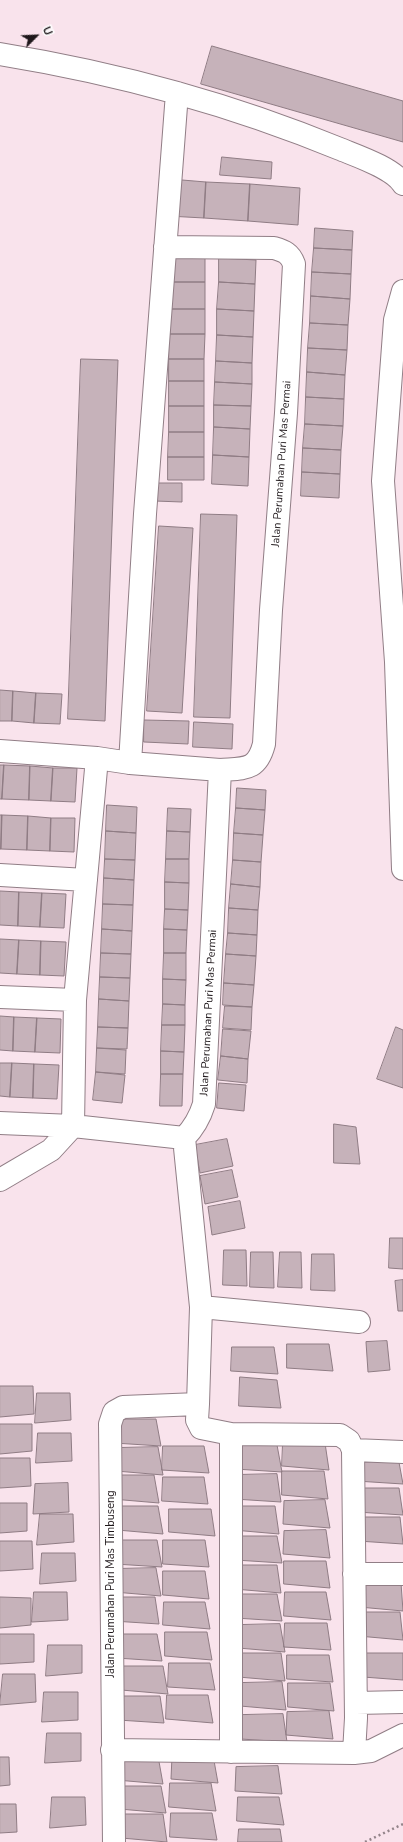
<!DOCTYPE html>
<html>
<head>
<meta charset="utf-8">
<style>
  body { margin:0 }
  #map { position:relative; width:403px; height:1842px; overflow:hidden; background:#f9e3ec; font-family:"Nunito Sans",sans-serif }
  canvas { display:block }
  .north { position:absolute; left:16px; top:16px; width:40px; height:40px; -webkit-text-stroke:3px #fff; paint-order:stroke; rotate:66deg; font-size:11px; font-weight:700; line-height:16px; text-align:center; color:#1e171a }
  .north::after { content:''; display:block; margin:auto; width:14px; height:18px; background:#1e171a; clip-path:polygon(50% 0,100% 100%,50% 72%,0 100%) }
</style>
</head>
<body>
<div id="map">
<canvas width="403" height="1842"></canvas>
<div class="north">U</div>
</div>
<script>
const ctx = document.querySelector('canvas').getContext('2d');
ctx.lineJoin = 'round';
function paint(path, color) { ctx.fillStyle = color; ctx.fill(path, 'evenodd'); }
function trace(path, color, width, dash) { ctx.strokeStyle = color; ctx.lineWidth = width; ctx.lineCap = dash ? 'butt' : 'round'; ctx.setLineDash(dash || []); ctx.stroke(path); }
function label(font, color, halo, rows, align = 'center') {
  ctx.font = font + ' "Nunito Sans",sans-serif'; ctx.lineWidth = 3; ctx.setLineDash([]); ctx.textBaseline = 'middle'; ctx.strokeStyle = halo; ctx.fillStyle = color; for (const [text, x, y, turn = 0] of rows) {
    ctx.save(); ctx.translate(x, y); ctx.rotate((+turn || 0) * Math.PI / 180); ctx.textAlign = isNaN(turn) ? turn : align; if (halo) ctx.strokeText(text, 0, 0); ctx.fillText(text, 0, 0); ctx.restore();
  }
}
const building = new Path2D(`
  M212 46 403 101V142L201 84Z
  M222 157 272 162 271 179 220 175Z
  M170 179 206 182 204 218 168 216Z
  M206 182 250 184 248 221 204 218Z
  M250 184 300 188 298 225 248 221Z
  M315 228 353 231 352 250 314 248Z
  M314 248 352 250 351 274 312 272Z
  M169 257H205V282H169Z
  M219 258 256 260 255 284 219 282Z
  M312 272 351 274 350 299 311 296Z
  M169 282H205V309H169Z
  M219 282 255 284 254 311 217 309Z
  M311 296 350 299 348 325 310 323Z
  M169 309H205V334H169Z
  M217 309 254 311 253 337 217 335Z
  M310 323 348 325 347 350 308 348Z
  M169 334H205L204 359H169Z
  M217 335 253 337 252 363 216 361Z
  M308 348 347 350 345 375 307 372Z
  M81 359 118 360 105 721 68 719Z
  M169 359H204V381H169Z
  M216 361 252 363V384L215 382Z
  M307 372 345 375 344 399 306 397Z
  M169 381H204V406H169Z
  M215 382 252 384 251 406 214 405Z
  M306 397 344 399 343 426 305 424Z
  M214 405 251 406 250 429 214 427Z
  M169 406H204V432H169Z
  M305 424 343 426 341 450 303 448Z
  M214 427 250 429 249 457 213 455Z
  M169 432H204V457H168Z
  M303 448 341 450 340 474 302 472Z
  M213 455 249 457 248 486 212 484Z
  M168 457H204V480H168Z
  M302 472 340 474 339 498 301 496Z
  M156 483H182V502L155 501Z
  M201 514 237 515 230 718 194 717Z
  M159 526 193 528 182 713 147 711Z
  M0 690 13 691 12 721H0Z
  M13 691 36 693 34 723 12 721Z
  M36 693 62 694 60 724 34 723Z
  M144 720 189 721 188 744 144 742Z
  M194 722 233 724 232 749 193 747Z
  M0 765H4L2 799H0Z
  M4 765 30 766 29 800 2 799Z
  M30 766 53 768 51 801 29 800Z
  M53 768H77L75 802 51 801Z
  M237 788 266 790 265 810 236 808Z
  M107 805 137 807 136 833 106 831Z
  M168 808 191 809 190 832 167 831Z
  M236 808 265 810 263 835 234 833Z
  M0 815H2L1 849H0Z
  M2 815 28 816 27 850 1 849Z
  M28 816 51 818 50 851 27 850Z
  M51 818H75L74 852 50 851Z
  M106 831 136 833 135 860 105 859Z
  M167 831 190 832 189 859H166Z
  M234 833 263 835 261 862 233 860Z
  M105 859 135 860 134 880 104 878Z
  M166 859H189V883L165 882Z
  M233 860 261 862 260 887 231 884Z
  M104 878 134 880 133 905 103 904Z
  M165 882 189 883 188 910 165 909Z
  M231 884 260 887 258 910 229 908Z
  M0 891 19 892 18 926 0 925Z
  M19 892 42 893 40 927 18 926Z
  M42 893 66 894 64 928 40 927Z
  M103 904 133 905 132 931 102 929Z
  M229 908 258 910 257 935 228 933Z
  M165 909 188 910 187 930 164 929Z
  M102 929 132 931 131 954 101 953Z
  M164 929 187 930 186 953H164Z
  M228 933 257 935 256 956 226 954Z
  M0 939 19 940 17 974 0 973Z
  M19 940 41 941 40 975 17 974Z
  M41 941 66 942 64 976 40 975Z
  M101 953 131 954 130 978 100 977Z
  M164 953H186V980L163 979Z
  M226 954 256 956 254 985 224 983Z
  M100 977 130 978 129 1001 99 999Z
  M163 979 186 980 185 1005 163 1004Z
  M224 983 254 985 252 1007 223 1005Z
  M99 999 129 1001 128 1028 98 1027Z
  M163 1004 185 1005V1025H162Z
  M225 1006 252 1007 251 1030 223 1028Z
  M0 1016 14 1017 13 1051 0 1050Z
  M14 1017 37 1018 35 1052 13 1051Z
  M37 1018 61 1019 60 1053 35 1052Z
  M162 1025H185L184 1052 161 1051Z
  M98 1027 128 1028 127 1049 97 1048Z
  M396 1027 403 1030V1088L377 1079Z
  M223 1029 251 1031 248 1059 221 1056Z
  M97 1048 126 1050 125 1074 96 1072Z
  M161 1051 184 1052 183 1074H161Z
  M221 1056 248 1059 247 1083 218 1080Z
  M0 1063H12L10 1097 0 1096Z
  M12 1063 34 1064 33 1098 10 1097Z
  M34 1064 59 1065 57 1099 33 1098Z
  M96 1072 125 1075 122 1103 93 1100Z
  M161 1074H183L182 1106H160Z
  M219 1083 246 1085 244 1111 217 1108Z
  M334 1124 356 1127 360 1164 334 1163Z
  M227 1139 233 1166 200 1173 195 1145Z
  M232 1170 238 1197 205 1204 200 1176Z
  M240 1201 245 1228 212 1235 208 1207Z
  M390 1238H403V1269L389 1268Z
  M224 1250H246L247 1286 223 1285Z
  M251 1252H273L274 1288 250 1287Z
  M280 1252H301L302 1288 278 1287Z
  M312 1254H334L335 1291 311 1290Z
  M403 1280V1311H398L395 1281Z
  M387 1341 390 1370 368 1372 366 1342Z
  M287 1344H329L333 1371 287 1368Z
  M232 1347H274L278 1374 231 1371Z
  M240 1377 277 1380 281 1408 239 1406Z
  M0 1386H33L34 1414 0 1417Z
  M37 1393H70L71 1420 35 1423Z
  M115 1419H156L161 1446 114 1443Z
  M0 1424H32V1451L0 1454Z
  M38 1433H71L72 1461 36 1463Z
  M283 1443H325L329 1470 282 1466Z
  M236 1445H277L282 1472 235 1469Z
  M163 1446H204L209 1473 162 1470Z
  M158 1447 163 1475 116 1471 117 1448Z
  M357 1457H398L403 1484 356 1481Z
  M0 1458H30L31 1486 0 1488Z
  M282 1471H324L328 1499 282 1495Z
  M277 1474 281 1502 234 1499 235 1475Z
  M113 1475H154L159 1503 112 1499Z
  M163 1477H204L208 1504 162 1501Z
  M68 1483 69 1512 33 1514 35 1484Z
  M358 1488H399L403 1515 357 1512Z
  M325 1500 330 1528 283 1524 284 1501Z
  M0 1503H27V1531L0 1533Z
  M117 1506H158L163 1534 117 1530Z
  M233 1506H275L279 1534 233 1530Z
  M169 1509H211L215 1536 169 1532Z
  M40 1514H73L74 1542 37 1545Z
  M358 1517H400L403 1544 358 1541Z
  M326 1530 330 1558 283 1554 284 1531Z
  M236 1536H277L282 1563 235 1560Z
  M116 1540H157L162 1567 115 1564Z
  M163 1540H205L209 1567 163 1564Z
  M0 1541H32L33 1569 0 1571Z
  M42 1553H75L76 1581 40 1584Z
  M284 1561H326L330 1588 284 1584Z
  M235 1565H277L281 1593 234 1589Z
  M156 1568 161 1596 114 1592 115 1569Z
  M163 1571H205L209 1599 163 1595Z
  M360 1583H401L403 1611 359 1607Z
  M34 1592H67L68 1620 32 1622Z
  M285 1592H326L331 1620 284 1616Z
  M236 1594H277L282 1621 235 1618Z
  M0 1597 31 1598V1625L0 1628Z
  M114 1597H155L159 1624 113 1621Z
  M164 1602H205L210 1629 163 1625Z
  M359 1612H400L403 1640 358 1636Z
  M285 1623H327L331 1650 284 1647Z
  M280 1624 285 1652 238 1648 239 1625Z
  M165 1632H207L212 1660 165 1656Z
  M0 1634H34V1662L0 1664Z
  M116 1634H157L162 1661 116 1658Z
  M48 1645H82V1673L46 1676Z
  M239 1653H281L285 1681 238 1677Z
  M364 1653H403V1680L363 1677Z
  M287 1655H329L333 1682 287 1679Z
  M169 1663H210L215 1690 168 1687Z
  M122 1666H163L168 1694 121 1690Z
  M3 1674H35L36 1702 0 1705Z
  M282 1682 286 1710 240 1706V1683Z
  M288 1683H330L334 1711 288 1707Z
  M44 1692H78V1720L42 1722Z
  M167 1695H208L213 1723 166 1719Z
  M119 1696H160L164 1723 118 1720Z
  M329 1711 333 1739 286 1735 287 1712Z
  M283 1714 287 1742 241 1739 242 1715Z
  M47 1733H81V1761L45 1763Z
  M213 1755 218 1783 171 1779 172 1756Z
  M117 1756H158L163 1784 116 1780Z
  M0 1757H9L10 1785 0 1786Z
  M278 1766 282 1794 235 1791 236 1767Z
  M170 1783H211L216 1811 169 1807Z
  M120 1786H161L166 1813 119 1809Z
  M52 1797H85L86 1825 50 1828Z
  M238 1797H279L284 1825 237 1821Z
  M0 1804H16L17 1832 0 1833Z
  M171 1813H212L217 1840 170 1837Z
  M121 1814H163L167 1842 121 1838Z
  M239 1829H280L282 1842H238Z`);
const path = new Path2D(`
  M365 1842 403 1824`);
const minor = new Path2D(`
  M0 54C117 73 231 104 340 149 357 156 393 168 403 184
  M165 247 274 248C284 251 290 253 294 264L286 413 271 610 264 744C257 771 245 768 220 770
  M403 291 395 320 383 481 396 662 403 869
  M0 751 97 758
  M97 758 130 763 220 770 204 1104C200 1117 194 1128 184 1138L73 1126 75 1000Z
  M130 763 145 514 177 93
  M0 875 86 880
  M0 997 75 1000
  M0 1123 73 1126
  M184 1138 201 1307 198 1404
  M0 1180 51 1150 73 1126
  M201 1307 359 1322
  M353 1450 403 1452
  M354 1574H403
  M356 1703 403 1702
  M112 1750 354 1753 371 1751 403 1735
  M231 1752V1434L340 1435 349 1441 353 1450 356 1718 354 1753
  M114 1842 110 1424 114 1412 123 1407 198 1404 197 1420 201 1428 231 1434`);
const streetNames = [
  ["Jalan Perumahan Puri Mas Permai",282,464,-86],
  ["Jalan Perumahan Puri Mas Permai",209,1013,-87],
  ["Jalan Perumahan Puri Mas Timbuseng",111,1584,-90]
];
paint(building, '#c6b2ba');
trace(building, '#8f7c84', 1);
trace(minor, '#917e86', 24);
trace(path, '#93848a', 2.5, [2, 3]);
trace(minor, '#fff', 22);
label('11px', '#1e171a', '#fff', streetNames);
</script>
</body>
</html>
